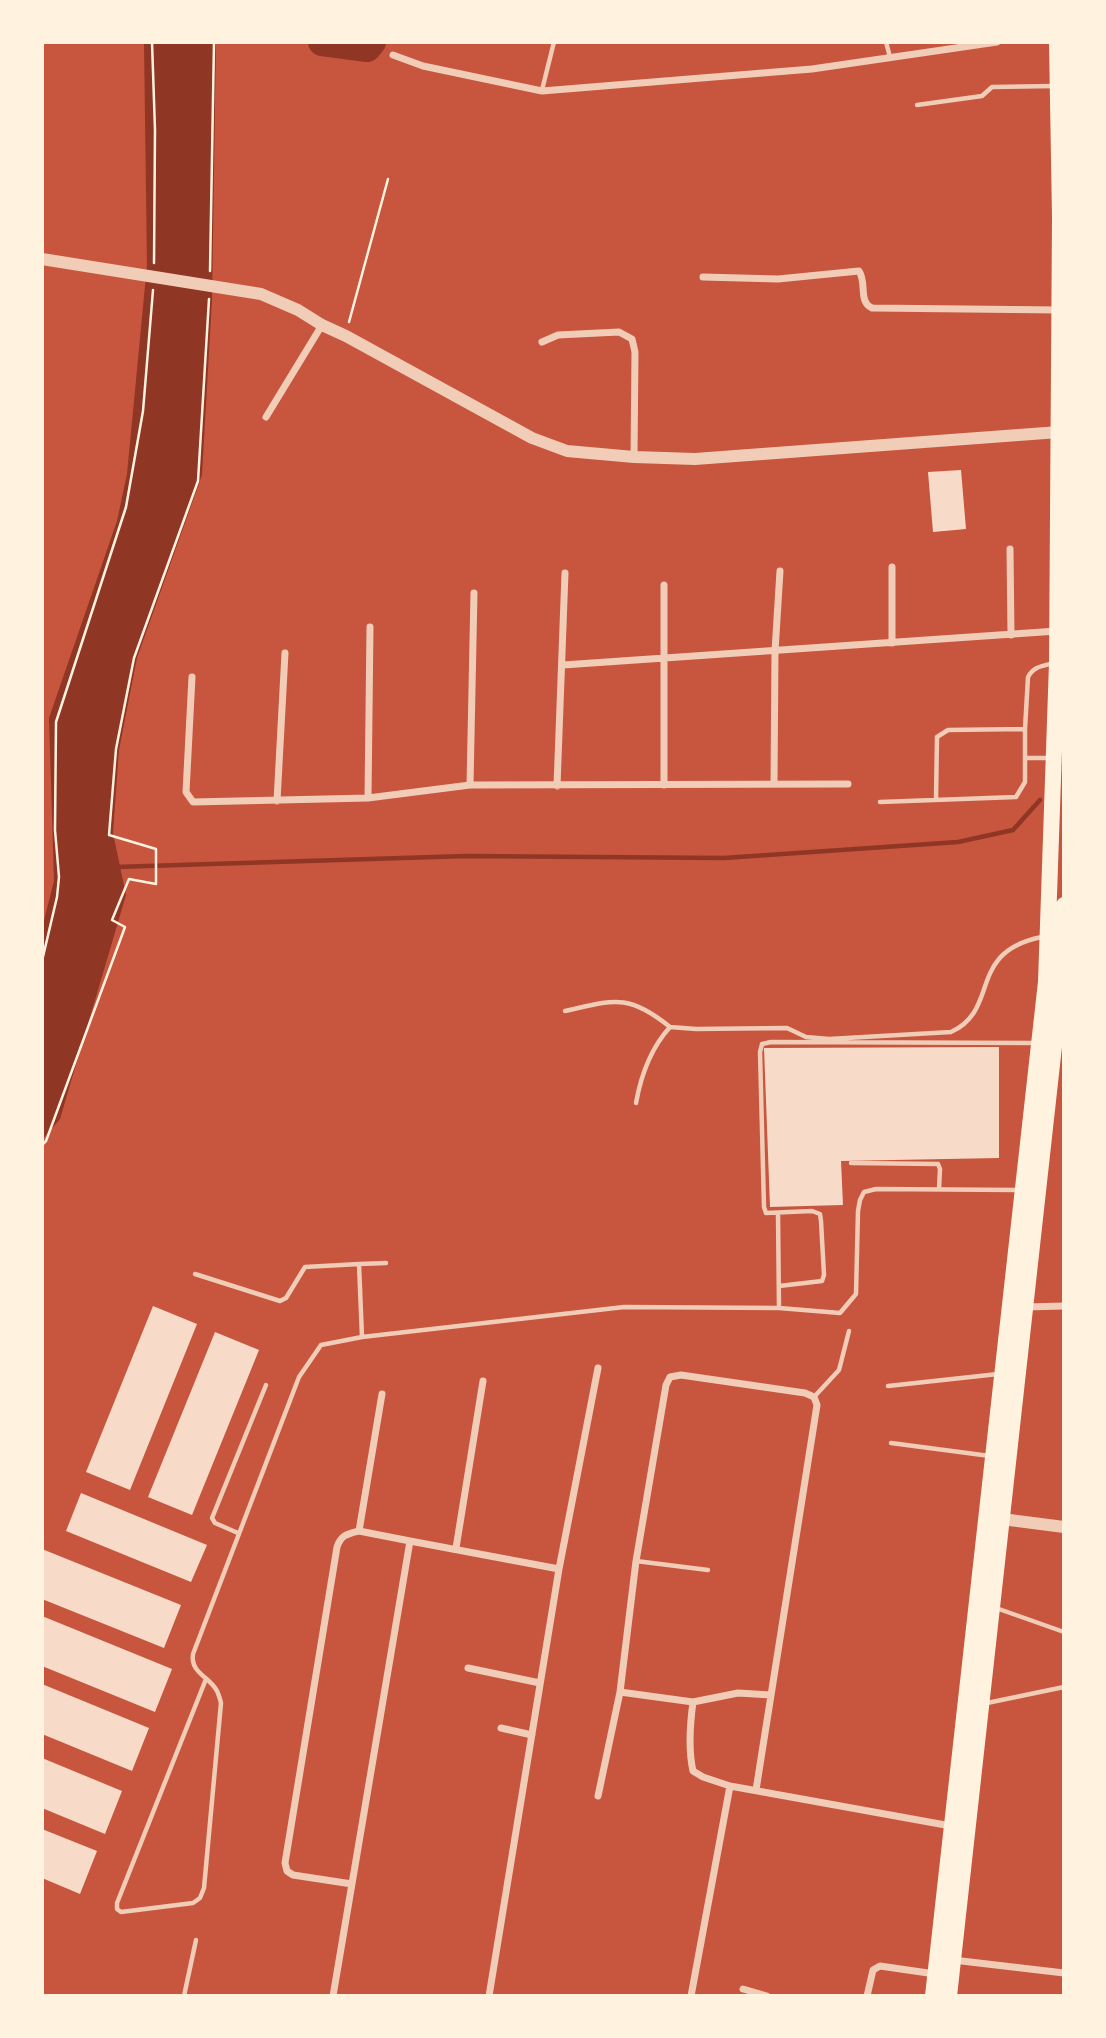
<!DOCTYPE html>
<html>
<head>
<meta charset="utf-8">
<style>
  body { margin:0 }
  #map { position:relative; width:1106px; height:2038px; overflow:hidden; background:#c8553d; font-family:Roboto,sans-serif }
  canvas { display:block }
  .frame { position:absolute; inset:0; border:44px solid #fff3e0; pointer-events:none }
</style>
</head>
<body>
<div id="map">
<canvas width="1106" height="2038"></canvas>
<div class="frame"></div>
</div>
<script>
const ctx = document.querySelector('canvas').getContext('2d');
ctx.lineJoin = 'round';
function paint(path, color) { ctx.fillStyle = color; ctx.fill(path, 'evenodd'); }
function trace(path, color, width, dash) { ctx.strokeStyle = color; ctx.lineWidth = width; ctx.lineCap = dash ? 'butt' : 'round'; ctx.setLineDash(dash || []); ctx.stroke(path); }
const water = new Path2D(`
  M144 42H216L212 300 202 475 137 658 119 750 113 833 126 895 60 1119 42 1140V928L54 881 49 718 117 521 127 474 147 265Z`);
const stream = new Path2D(`
  M115 867 466 856 724 858 958 842 1013 830 1040 800`);
const river = new Path2D(`
  M322 42 367 48 372 42`);
const building = new Path2D(`
  M961 470 966 529 933 532 928 472Z
  M999 1047V1158L841 1161 843 1205 770 1207 764 1048Z
  M153 1306 197 1324 130 1490 86 1472Z
  M215 1332 259 1350 192 1515 148 1497Z
  M81 1493 207 1545 191 1582 66 1531Z
  M42 1549 181 1605 164 1648 42 1599Z
  M42 1616 172 1669 155 1712 42 1666Z
  M42 1684 149 1728 132 1771 42 1734Z
  M42 1758 122 1791 105 1834 42 1808Z
  M42 1829 97 1851 80 1894 42 1878Z`);
const path = new Path2D(`
  M152 42 155 130 154 263
  M210 271 214 42
  M349 322 388 179
  M42 961 57 897 59 877 55 830 56 722 126 507 143 411 153 290
  M42 1145 46 1141 125 927 112 920 129 879 156 884V849L109 835 116 749 134 658 198 481 209 299`);
const service = new Path2D(`
  M886 42 890 57
  M542 90 554 42
  M917 105 982 96 992 87 1054 86
  M1025 729 1028 677C1034 666 1043 666 1054 663
  M1025 758H1049
  M880 802 1016 797 1025 782V729L948 730 937 737 936 799
  M565 1011C614 1000 628 993 670 1027
  M636 1103C641 1075 651 1048 670 1027L696 1029 787 1028 806 1037 829 1039 951 1032C1001 1009 966 952 1042 937
  M851 1163 938 1164 940 1169 939 1189
  M778 1213 779 1308
  M359 1264 386 1263
  M195 1274 280 1301 286 1298 305 1267 359 1264 362 1337
  M779 1286 822 1281 824 1275 821 1221 820 1214 812 1211 766 1213 764 1207 760 1052 762 1044 771 1042 1035 1043
  M888 1386 998 1374
  M814 1397 839 1370 849 1331
  M891 1443 990 1456
  M238 1533 215 1523 212 1518 266 1385
  M636 1561 708 1570
  M996 1608 1064 1632
  M206 1679 117 1903V1909L121 1912 193 1903 200 1898 204 1888 221 1703C220 1699 219 1695 217 1691 210 1677 190 1673 193 1654L299 1377 321 1345 362 1337 624 1307 779 1308 840 1313 856 1294 858 1211 860 1200 864 1192 876 1189 1018 1190
  M987 1703 1064 1687
  M184 1996 196 1940`);
const minor = new Path2D(`
  M393 55 423 66 542 91 812 69 997 42
  M703 277 778 279 859 271C867 282 858 302 872 308L1059 310
  M542 342 558 335 619 332 632 339 635 352 634 457
  M266 417 322 325
  M1010 549 1011 635
  M892 643V567
  M563 665 1057 631
  M192 677 186 792 193 802 368 798 470 785 848 784
  M774 784 775 651 780 571
  M470 785 474 593
  M664 785V585
  M557 786 565 573
  M368 798 370 627
  M277 801 285 653
  M1026 1307 1064 1306
  M410 1541 559 1569
  M456 1548 483 1381
  M468 1668 540 1683
  M693 1702 738 1693 771 1695
  M501 1728 532 1735
  M756 1790 817 1405 814 1397 805 1393 681 1375 670 1377 666 1385 636 1561 620 1692 693 1702C690 1724 688 1749 693 1771L703 1777 730 1786 951 1826
  M598 1796 620 1692
  M352 1884 293 1875 287 1871 285 1863 337 1547C341 1535 347 1534 359 1531
  M953 1960 1064 1973
  M743 1989 767 1996
  M333 1996 410 1541 359 1531 382 1394
  M489 1996 559 1569 598 1368
  M691 1996 730 1786
  M867 1996 873 1970 880 1966 935 1974`);
const tertiary = new Path2D(`
  M42 259 261 294 298 310 322 325 346 336 532 438 567 451 634 457 695 459 1059 432
  M994 1518 1064 1527`);
const primary = new Path2D(`
  M933 1996 1046 982 1057 663 1060 217 1057 42
  M949 1996 1061 983 1064 905`);
paint(water, '#8f3625');
trace(stream, '#8f3625', 4.5);
trace(river, '#8f3625', 28);
paint(building, '#f7dbc8');
trace(path, '#fff3e0', 2.5);
trace(service, '#f1ccb7', 4.5);
trace(minor, '#f1ccb7', 7);
trace(tertiary, '#f1ccb7', 12);
trace(primary, '#fff3e0', 16);
</script>
</body>
</html>
